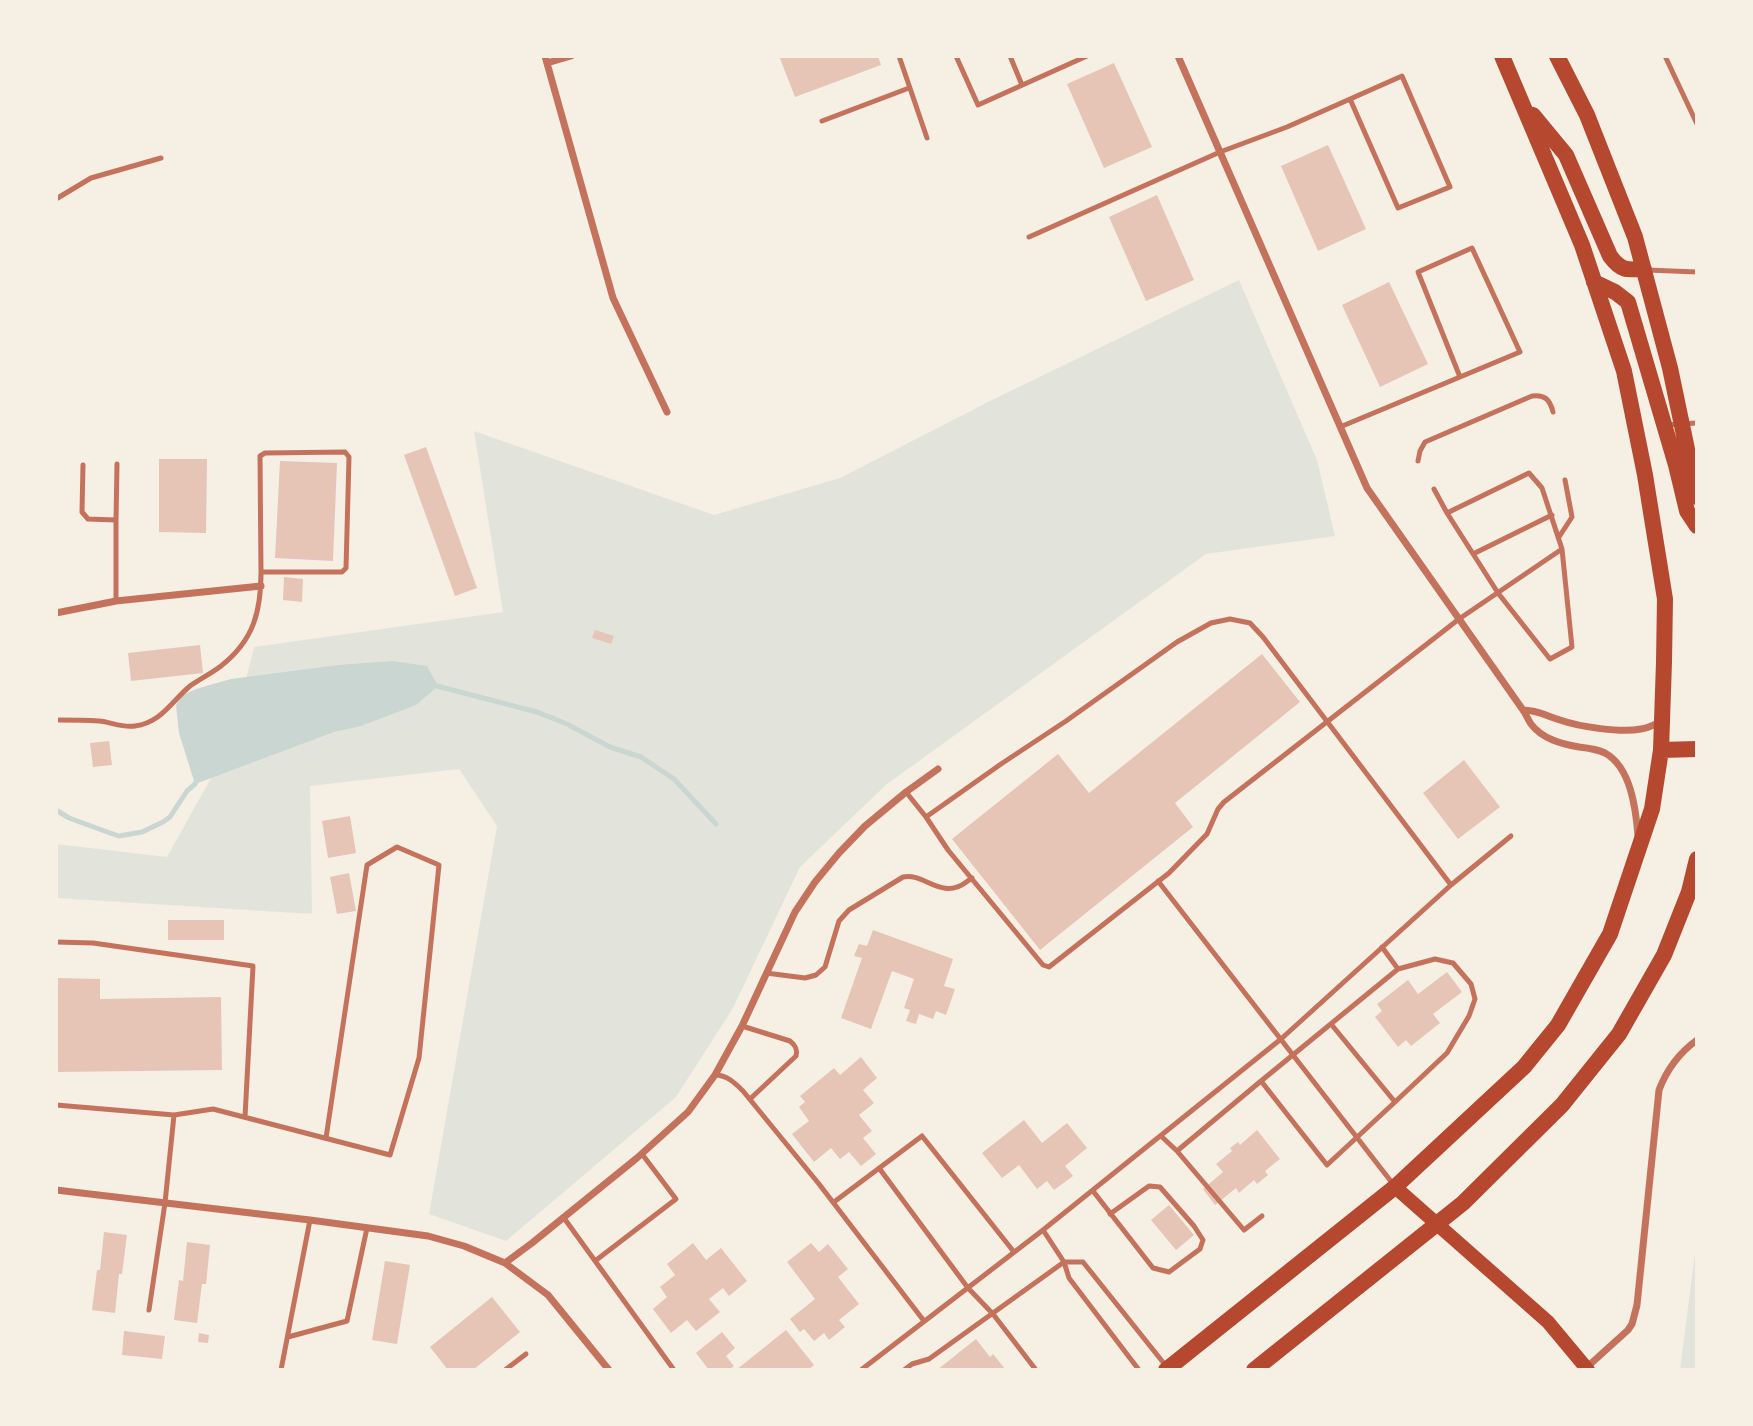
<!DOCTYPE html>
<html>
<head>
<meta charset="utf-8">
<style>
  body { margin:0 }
  #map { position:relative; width:1753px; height:1426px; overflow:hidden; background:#f6efe4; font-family:"Libre Baskerville",serif }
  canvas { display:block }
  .frame { position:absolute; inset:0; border:58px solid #f6efe4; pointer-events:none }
</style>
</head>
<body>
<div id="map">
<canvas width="1753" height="1426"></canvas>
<div class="frame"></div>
</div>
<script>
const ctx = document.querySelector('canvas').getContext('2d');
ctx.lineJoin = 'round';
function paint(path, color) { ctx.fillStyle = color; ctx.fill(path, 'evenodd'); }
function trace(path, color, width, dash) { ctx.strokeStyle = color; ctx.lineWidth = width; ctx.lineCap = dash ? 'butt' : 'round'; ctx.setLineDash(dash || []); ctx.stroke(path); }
const green = new Path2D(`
  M1239 280 1317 460 1335 536 1206 554 887 784 800 867 733 1008 676 1097 506 1241 429 1214 497 826 459 769 310 786 312 914 56 898V844L167 857 230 744 254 647 503 612 474 431 714 515 840 478 992 400Z
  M1697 1237V1370H1680Z`);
const water = new Path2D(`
  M392 661 427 666 438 686 416 705 361 726 334 732 195 784 179 733 176 705 183 695 196 689 231 679 338 665Z`);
const stream = new Path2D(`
  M433 685 537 712 567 724 610 747 641 757 674 779 716 824
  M56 810 69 818 110 833 119 836 142 832 163 822 170 817 187 791 195 784 198 778`);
const building = new Path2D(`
  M779 56H878L881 65 795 97Z
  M1114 63 1152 147 1104 168 1067 84Z
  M1328 145 1366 229 1318 251 1281 166Z
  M1157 195 1194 280 1146 301 1109 217Z
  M1389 282 1428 364 1380 387 1342 305Z
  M426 447 477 588 455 596 404 455Z
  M159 459H207L206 533 159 532Z
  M280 461 337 463 333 561 275 558Z
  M284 577 303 579 302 602 283 600Z
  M595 630 614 636 611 644 592 638Z
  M200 645 203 673 131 681 128 653Z
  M1262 654 1300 702 1175 803 1193 827 1040 950 952 839 1058 754 1089 793Z
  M109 741 112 765 93 767 90 743Z
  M1464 760 1500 807 1458 839 1423 793Z
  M350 816 356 853 328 858 322 821Z
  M349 873 356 911 337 914 330 877Z
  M168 920H224V940H168Z
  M873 930 953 959 944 986 955 989 946 1015 936 1011 933 1019 919 1014 916 1024 906 1021 910 1010 904 1008 914 979 892 971 871 1029 841 1018 862 958 854 956 859 944 867 946Z
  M1447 972 1462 992 1433 1014 1440 1023 1411 1046 1406 1040 1398 1047 1375 1017 1382 1011 1377 1004 1408 980 1418 994Z
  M56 978 100 979V999L221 997 222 1070 56 1072Z
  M861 1057 877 1078 863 1090 874 1103 859 1115 872 1131 863 1138 876 1154 861 1166 849 1152 840 1159 831 1148 814 1162 792 1134 809 1121 799 1107 805 1102 800 1096 834 1068 840 1075Z
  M1024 1120 1042 1143 1067 1123 1087 1148 1065 1166 1073 1176 1054 1190 1047 1181 1037 1189 1019 1165 1002 1178 982 1153Z
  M1257 1130 1280 1159 1265 1171 1268 1175 1257 1184 1254 1180 1239 1193 1236 1188 1215 1205 1203 1189 1223 1172 1216 1164 1232 1151 1230 1148 1238 1142 1240 1145Z
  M1169 1205 1194 1235 1176 1250 1151 1220Z
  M104 1232 127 1235 122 1274H119L115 1313 92 1310 97 1270H100Z
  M187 1242 210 1245 206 1284H202L197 1323 174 1320 179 1280 183 1281Z
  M693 1243 706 1260 721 1248 747 1281 729 1296 723 1288 709 1299 720 1312 696 1331 687 1320 671 1333 653 1309 667 1297 660 1287 675 1275 667 1264Z
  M811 1243 819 1252 828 1244 848 1269 838 1277 859 1304 839 1320 845 1327 829 1340 824 1333 814 1341 804 1329 800 1332 790 1319 815 1299 787 1262Z
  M385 1261 410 1265 397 1344 372 1340Z
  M492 1297 520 1332 473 1370H448L430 1347Z
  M786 1330 814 1365 808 1370H736Z
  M124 1331 165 1336 162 1359 122 1355Z
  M722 1332 735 1348 726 1356 734 1366 729 1370H709L696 1353Z
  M199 1333 209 1335 208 1343 198 1342Z
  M976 1339 990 1357 993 1354 1006 1370H937Z`);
const service = new Path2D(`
  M899 56 927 138
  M956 56 978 105 1087 56
  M1010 56 1022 85
  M1665 56 1697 124
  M822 121 909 88
  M56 199 91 178 161 158
  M1029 237 1220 152 1287 127 1402 76 1450 187 1398 208 1350 99
  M1647 270 1697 272
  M1665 425 1697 423
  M1340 427 1520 352 1472 248 1418 272 1460 377
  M1418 461 1420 451 1425 442 1532 396C1545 394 1550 400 1553 412
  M83 465 82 512 88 519 116 520V601
  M1447 513 1529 473 1542 488 1562 549
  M116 520 117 464
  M1559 537 1572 517 1565 480
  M1473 554 1552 515
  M56 720C70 720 85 720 99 721 111 722 122 728 135 726 161 723 172 701 190 686 200 679 212 673 221 666 254 640 261 611 261 572L260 456 265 453 345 452 349 457 346 568 342 572H261
  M906 792 926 817 948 850 1043 965 1049 967 1169 873 1207 834 1218 809 1224 802 1459 619 1562 549 1572 647 1550 659 1498 593 1447 513 1434 489
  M926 817 1001 764 1066 721 1177 642 1211 623 1230 619 1250 623 1263 637 1451 885
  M1158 881 1393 1184
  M56 942 93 943 253 966 245 1117
  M1382 947 1398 969
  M766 973 805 978 816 975 825 967 839 921 849 910 903 877C922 873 937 894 957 887 962 886 967 881 972 878
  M742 1026 790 1041C795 1045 798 1049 796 1056L750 1099
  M715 1075C727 1075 735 1083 743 1091L819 1184 924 1321
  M1261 1081 1398 969 1435 959 1453 963 1471 984 1475 999 1469 1016 1447 1053 1395 1102
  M56 1105 174 1115
  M1161 1136 1177 1151 1261 1081 1327 1165 1395 1102 1331 1024
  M1177 1151 1244 1230 1262 1216
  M879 1168 968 1288 993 1314 1036 1370
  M1093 1191 1153 1268 1169 1272 1200 1249 1203 1240 1194 1226 1160 1187 1149 1186 1110 1214
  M834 1202 922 1136 1014 1252
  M564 1218 674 1370
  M1043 1230 1064 1262 1069 1278 1139 1370
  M595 1261 676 1199 642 1154
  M149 1310 165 1203 174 1115 213 1109 390 1155 419 1058 439 865 397 847 367 865 326 1138
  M288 1337 347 1321 367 1228
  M281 1370 310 1220
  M505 1370 526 1354
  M861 1370 1043 1230 1281 1039 1451 885 1511 836
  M904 1370 912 1364 929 1359 1064 1262H1083L1166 1366`);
const minor = new Path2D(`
  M545 56 613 298 667 412
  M1178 56 1367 488 1523 710C1526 714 1528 720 1531 724 1542 739 1562 744 1579 747 1588 748 1597 749 1605 753 1631 767 1636 810 1638 836
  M547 63 571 56
  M56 613 116 601 261 586
  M1523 710C1537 710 1547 716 1560 720 1580 727 1621 733 1641 729 1649 728 1655 724 1662 721
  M56 1190 310 1220 428 1236 464 1246 505 1263 548 1295 609 1370
  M505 1263 532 1243 637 1158 688 1112 715 1075 742 1026 795 912 815 882 839 853 865 826 906 792 938 769
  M1586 1368 1628 1330 1632 1324 1637 1305 1659 1090C1667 1069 1679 1053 1697 1040`);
const secondary = new Path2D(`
  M1395 1187 1548 1322 1588 1370`);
const trunk = new Path2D(`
  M1557 56 1587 115 1635 237 1670 368 1697 497
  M1533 115 1566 155 1610 256C1621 271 1627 270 1644 269
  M1594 282 1615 292 1628 302 1676 465 1687 511 1697 526
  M1661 750 1697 749
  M1166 1370 1395 1187 1524 1067 1558 1025 1610 934 1652 809 1661 750 1664 662 1665 599 1645 475 1624 371 1582 245 1502 56
  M1254 1370 1463 1203 1562 1105 1619 1034 1664 955 1689 892 1697 859`);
paint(green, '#e2e4dc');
paint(water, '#c9d6d2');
trace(stream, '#c9d6d2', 5);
paint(building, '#e6c5b7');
trace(service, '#c5725c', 5);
trace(minor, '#c5725c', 7);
trace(secondary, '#b5482f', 14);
trace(trunk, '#b5482f', 16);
</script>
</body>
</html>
